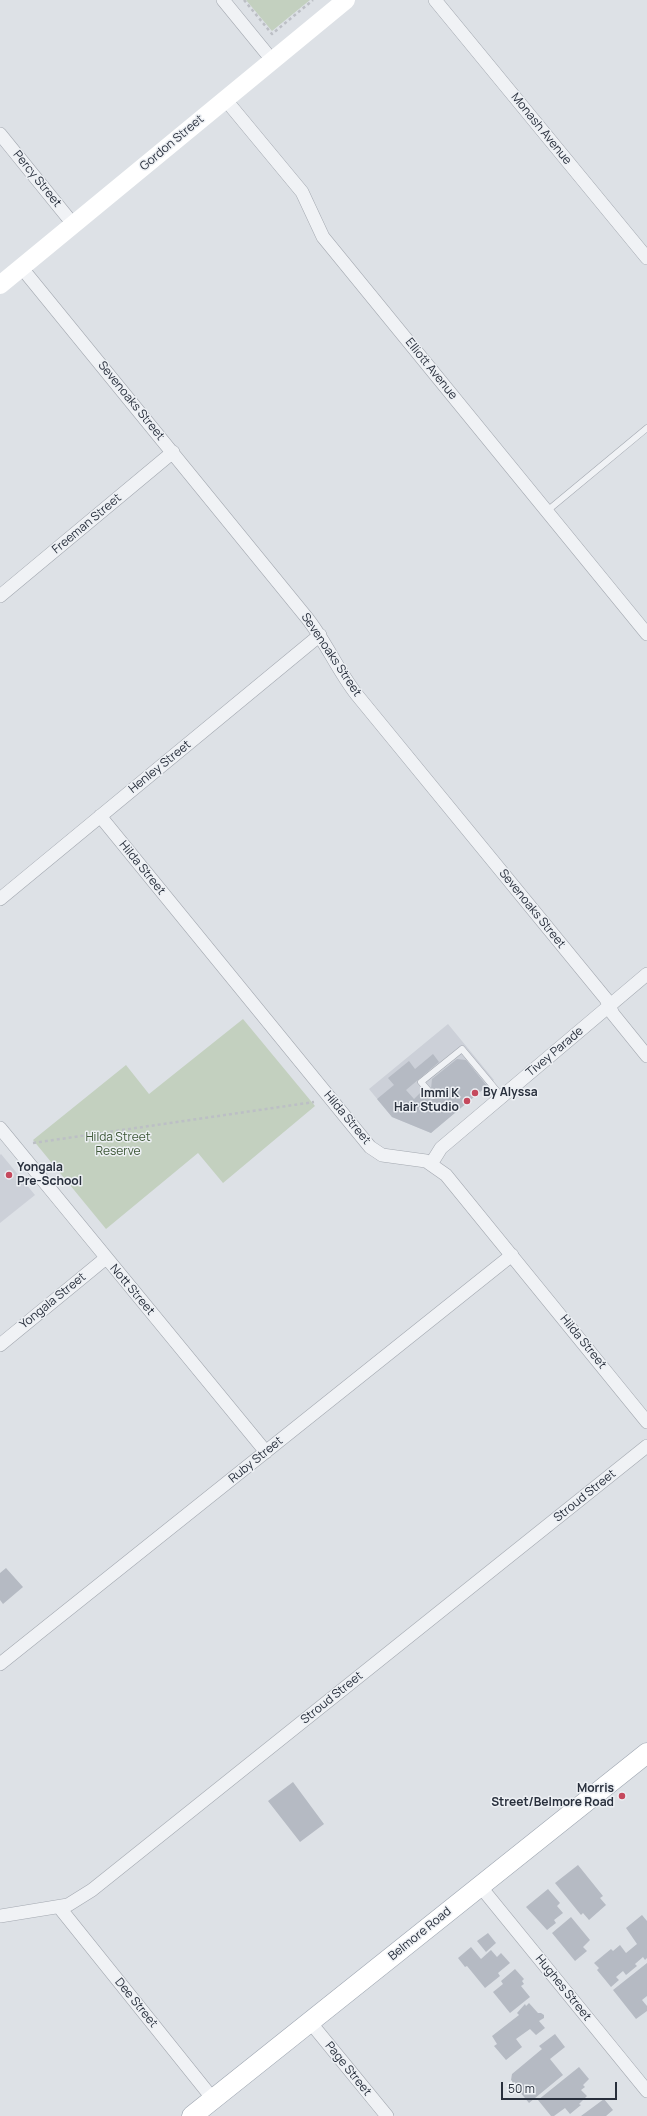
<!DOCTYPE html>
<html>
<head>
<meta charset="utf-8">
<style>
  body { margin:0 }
  #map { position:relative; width:647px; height:2116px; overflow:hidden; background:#dde1e6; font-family:Manrope,sans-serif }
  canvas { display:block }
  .scale { position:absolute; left:501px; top:2082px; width:116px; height:18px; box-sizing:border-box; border:2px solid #282f3c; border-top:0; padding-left:5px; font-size:12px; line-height:14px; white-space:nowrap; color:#282f3c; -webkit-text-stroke:3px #edf0f4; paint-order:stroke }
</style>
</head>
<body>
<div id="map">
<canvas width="647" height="2116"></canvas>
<div class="scale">50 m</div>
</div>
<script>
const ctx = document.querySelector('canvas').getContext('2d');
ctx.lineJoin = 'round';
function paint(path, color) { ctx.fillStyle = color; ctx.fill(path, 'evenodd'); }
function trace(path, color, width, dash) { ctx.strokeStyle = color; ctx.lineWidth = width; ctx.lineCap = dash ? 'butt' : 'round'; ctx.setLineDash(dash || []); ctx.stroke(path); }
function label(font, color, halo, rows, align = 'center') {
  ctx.font = font + ' Manrope,sans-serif'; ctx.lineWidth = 3; ctx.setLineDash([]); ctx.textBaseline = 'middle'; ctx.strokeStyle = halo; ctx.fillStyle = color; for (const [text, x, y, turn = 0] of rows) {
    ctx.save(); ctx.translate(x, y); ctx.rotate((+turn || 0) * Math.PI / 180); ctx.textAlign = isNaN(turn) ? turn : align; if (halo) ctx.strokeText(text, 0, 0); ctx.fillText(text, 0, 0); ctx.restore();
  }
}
const built = new Path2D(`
  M448 1024 494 1080 431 1133 392 1117 369 1089Z
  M1 1154 35 1195 0 1223V1155Z`);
const green = new Path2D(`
  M246 0H310L272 31Z
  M243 1019 315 1106 223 1183 198 1153 106 1229 33 1140 126 1065 149 1094Z`);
const building = new Path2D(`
  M433 1054 439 1062 406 1090 414 1099 423 1090 431 1100 437 1095 431 1089 432 1079 457 1059 466 1060 487 1086 431 1133 392 1117 377 1099 394 1085 388 1078 409 1061 415 1069Z
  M6 1568 23 1587 3 1604 0 1600V1573Z
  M293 1782 324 1824 300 1842 268 1801Z
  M578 1865 603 1896 600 1898 606 1905 589 1920 583 1913 581 1915 555 1883Z
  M548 1889 560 1903 557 1906 563 1913 554 1920 556 1923 547 1930 526 1907Z
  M642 1915 647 1921V1958L645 1960 643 1957 635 1964 637 1966 626 1975 623 1971 616 1977 619 1980 611 1987 597 1970 599 1968 594 1963 611 1949 613 1951 620 1945 626 1953 637 1944 626 1928Z
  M571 1917 590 1940 583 1947 587 1951 575 1961 552 1933Z
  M488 1933 496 1943 486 1952 477 1941Z
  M471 1947 481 1959 491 1950 497 1957 501 1953 510 1963 498 1973 500 1976 485 1988 467 1966 465 1967 458 1958Z
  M647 1963V1996L642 2000 647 2006V2011L636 2019 613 1990Z
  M515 1969 524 1979 522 1981 524 1984 521 1986 530 1997 510 2013 493 1992 503 1984 501 1981Z
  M529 2003 538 2013H541L544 2015V2018L539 2021 545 2028 536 2035 530 2029 516 2039 522 2047 506 2060 494 2046 497 2044 492 2036 519 2015 517 2013 525 2004 526 2006Z
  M555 2034 565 2047 550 2059 563 2075 529 2103 515 2086 518 2084H514L511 2080 512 2074 542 2049 539 2046Z
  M579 2067 589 2079 583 2085 585 2087 581 2090 587 2096 579 2104 581 2105 570 2114 565 2108 554 2116H551L538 2100Z
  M604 2099 613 2110 606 2116H581Z`);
const path = new Path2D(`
  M244 0 272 34 313 0
  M33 1143 314 1102`);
const lane = new Path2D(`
  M547 511 647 428
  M433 1096 421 1082 462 1049 502 1097`);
const street = new Path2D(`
  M223 0 272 60
  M435 0 647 258
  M225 99 302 192 323 237 647 634
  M0 134 73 224
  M21 267 307 618C326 642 338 671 357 695L606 999 613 1014 647 1056
  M0 596 173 452
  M100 816 370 1147 382 1155 426 1161 446 1175 647 1422
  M0 899 320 635
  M0 1128 266 1452
  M431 1164 441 1148 647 974
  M0 1345 106 1258
  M0 1664 512 1255
  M480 1886 647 2091
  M59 1907 213 2099
  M0 1916 68 1905 92 1890 647 1446
  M310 2022 387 2116`);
const secondary = new Path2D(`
  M0 285 346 0`);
const primary = new Path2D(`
  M192 2116 647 1753`);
const markers = [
  [475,1093,4,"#c5495d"],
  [467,1101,4,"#c5495d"],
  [9,1175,4,"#c5495d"],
  [622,1796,4,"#c5495d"]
];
const streetNames = [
  ["Monash Avenue",541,129,51],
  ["Gordon Street",172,143,-40],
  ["Percy Street",37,179,51],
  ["Elliott Avenue",431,369,51],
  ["Sevenoaks Street",131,401,51],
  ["Freeman Street",87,524,-40],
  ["Sevenoaks Street",331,655,56],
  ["Henley Street",160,767,-39],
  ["Hilda Street",142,868,51],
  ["Sevenoaks Street",532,909,51],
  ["Tivey Parade",555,1052,-40],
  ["Hilda Street",347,1118,50],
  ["Nott Street",132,1290,50],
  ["Yongala Street",53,1301,-39],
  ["Hilda Street",583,1342,51],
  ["Ruby Street",256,1460,-39],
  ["Stroud Street",585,1496,-39],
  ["Stroud Street",332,1698,-39],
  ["Belmore Road",420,1934,-39],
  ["Hughes Street",563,1988,51],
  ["Dee Street",136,2003,51],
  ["Page Street",348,2069,51]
];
const poiNames = [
  ["By Alyssa",483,1093],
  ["Immi K",459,1094,"right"],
  ["Hair Studio",459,1108,"right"],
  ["Yongala",17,1168],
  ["Pre-School",17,1182],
  ["Morris",614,1789,"right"],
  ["Street/Belmore Road",614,1803,"right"]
];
const parkNames = [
  ["Hilda Street",118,1138],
  ["Reserve",118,1152]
];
paint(built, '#ccd0d8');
paint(green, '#c3d0bf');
paint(building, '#b5bac3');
trace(lane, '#a3a8b0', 7);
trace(street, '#a3a8b0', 14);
trace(primary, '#9ea6b1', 21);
trace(path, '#bcbfc5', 2.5, [3, 3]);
trace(lane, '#f0f2f5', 6);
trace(street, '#f0f2f5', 13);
trace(secondary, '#fff', 18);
trace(primary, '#fff', 20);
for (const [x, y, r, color] of markers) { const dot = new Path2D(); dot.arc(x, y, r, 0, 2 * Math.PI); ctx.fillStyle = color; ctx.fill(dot); trace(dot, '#edf0f4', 1.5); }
label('12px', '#282f3c', '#edf0f4', streetNames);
label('bold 12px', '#282f3c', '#edf0f4', poiNames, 'left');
label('12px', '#3d5736', '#edf0f4', parkNames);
</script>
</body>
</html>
